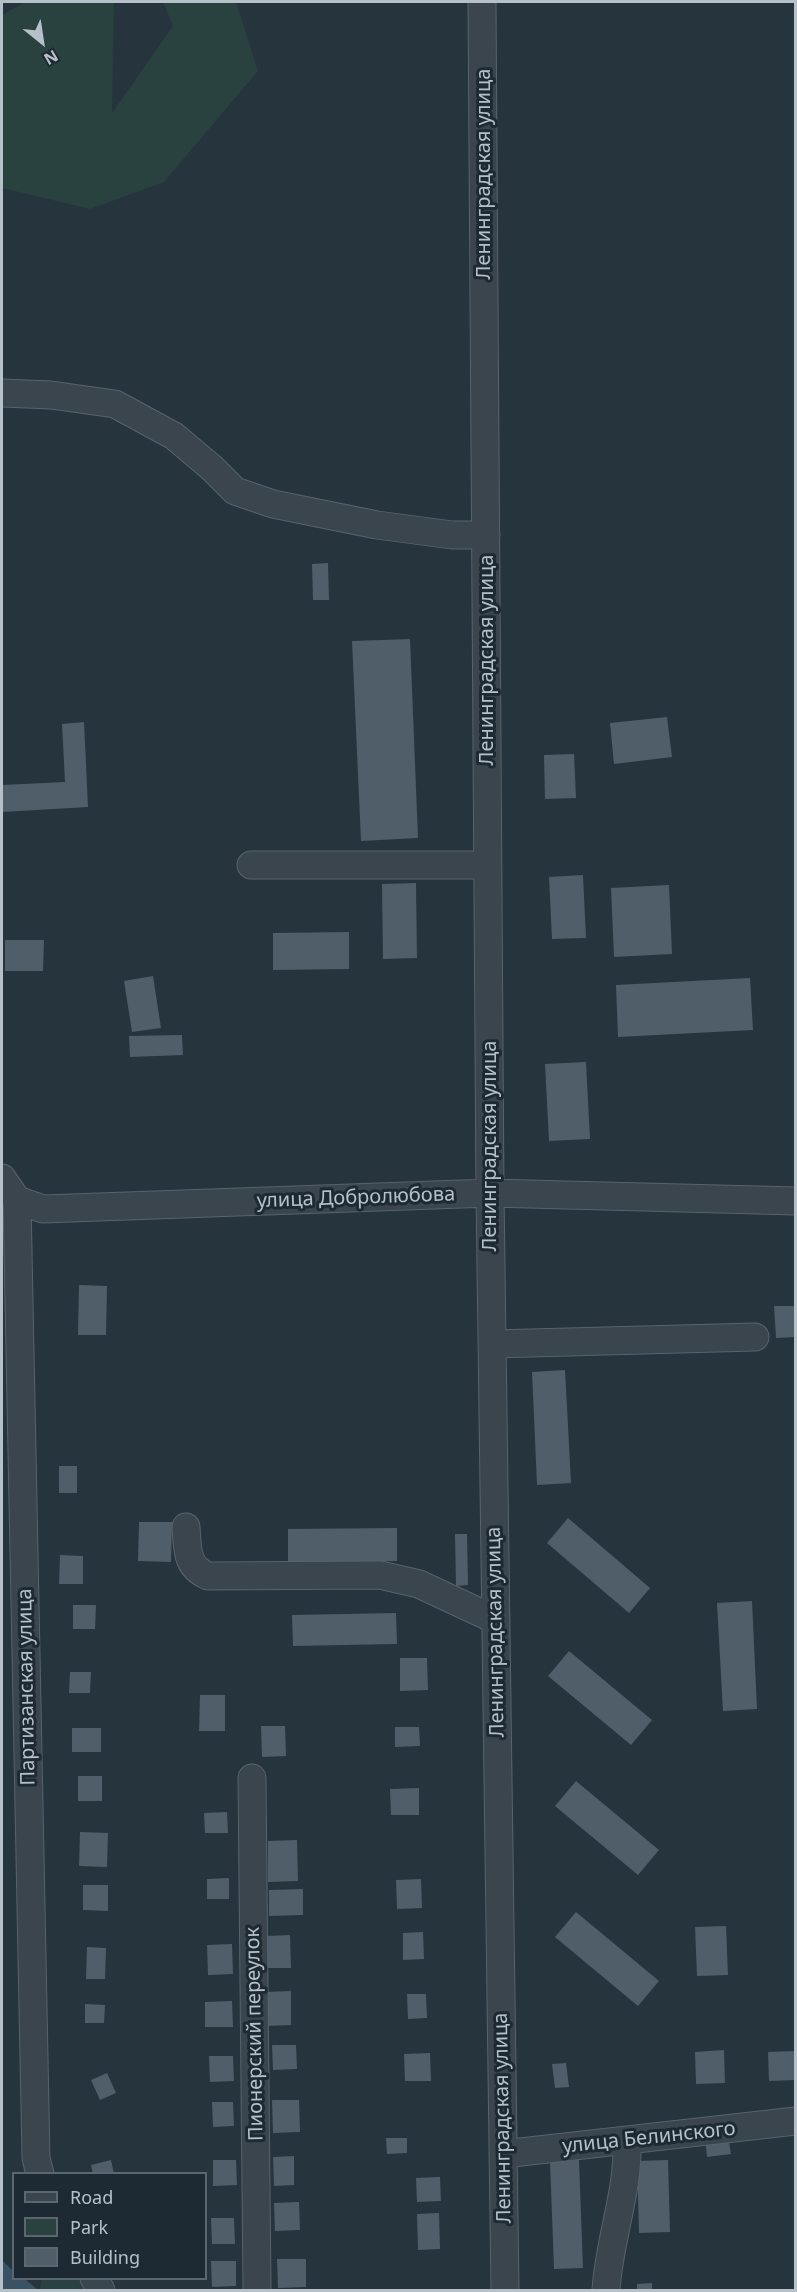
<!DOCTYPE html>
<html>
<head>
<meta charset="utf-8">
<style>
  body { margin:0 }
  #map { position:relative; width:797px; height:2292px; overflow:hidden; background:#26343e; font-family:"Noto Sans",sans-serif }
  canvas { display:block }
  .frame { position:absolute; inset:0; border:3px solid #b6c0c9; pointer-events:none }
  .legend { position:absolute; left:12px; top:2172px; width:195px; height:108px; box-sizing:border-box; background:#1e2a33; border:2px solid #5b666f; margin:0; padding:8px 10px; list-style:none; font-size:18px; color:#b6c0c9 }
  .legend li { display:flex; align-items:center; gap:12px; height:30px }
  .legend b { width:30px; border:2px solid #5b666f }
  .north { position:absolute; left:12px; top:12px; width:60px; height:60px; -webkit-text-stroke:4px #1e2a33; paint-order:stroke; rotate:150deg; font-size:16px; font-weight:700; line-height:24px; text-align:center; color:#b6c0c9 }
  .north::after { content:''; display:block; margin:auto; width:21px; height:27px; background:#b6c0c9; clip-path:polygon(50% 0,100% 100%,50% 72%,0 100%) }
</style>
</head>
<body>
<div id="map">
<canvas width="797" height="2292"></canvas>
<div class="frame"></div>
<ul class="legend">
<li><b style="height:8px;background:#3a454e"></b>Road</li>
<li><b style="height:16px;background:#29413f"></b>Park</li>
<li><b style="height:16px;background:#4f5e69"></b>Building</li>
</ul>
<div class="north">N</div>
</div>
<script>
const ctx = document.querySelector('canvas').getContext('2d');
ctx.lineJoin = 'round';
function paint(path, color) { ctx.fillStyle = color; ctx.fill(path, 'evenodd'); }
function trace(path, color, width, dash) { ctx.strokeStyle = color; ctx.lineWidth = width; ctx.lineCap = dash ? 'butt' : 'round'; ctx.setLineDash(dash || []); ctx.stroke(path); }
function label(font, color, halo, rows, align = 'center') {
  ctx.font = font + ' "Noto Sans",sans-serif'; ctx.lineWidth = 6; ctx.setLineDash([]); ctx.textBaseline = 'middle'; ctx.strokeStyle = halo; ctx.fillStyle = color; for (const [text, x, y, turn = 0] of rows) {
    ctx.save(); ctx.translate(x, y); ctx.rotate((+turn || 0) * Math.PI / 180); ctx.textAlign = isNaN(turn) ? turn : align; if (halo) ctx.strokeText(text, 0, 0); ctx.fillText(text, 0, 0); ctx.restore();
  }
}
const green = new Path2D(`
  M25 2H114L112 113 173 26 163 2H236L258 71 164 182 90 209 2 188V15Z
  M42 2278 79 2279 86 2290H40Z`);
const water = new Path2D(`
  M2 2260 13 2271 14 2278 25 2279 38 2290H2Z`);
const building = new Path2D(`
  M328 563 329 600H313L312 564Z
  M410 639 418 838 361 841 352 641Z
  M667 717 672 757 614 764 610 723Z
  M84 722 88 807 2 812V785L65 782 62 724Z
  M574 754 576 798 545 799 544 755Z
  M583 875 586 938 552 939 549 877Z
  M416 883 417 958 383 959 382 884Z
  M669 885 672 954 614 957 611 888Z
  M349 932V969L273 970V933Z
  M5 940H44L43 971H5Z
  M153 976 161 1028 132 1032 124 981Z
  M750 978 753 1030 618 1037 616 985Z
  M182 1035 183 1055 130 1057 129 1036Z
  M586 1062 590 1139 549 1141 545 1064Z
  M79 1285 107 1286 106 1335H78Z
  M774 1306H796V1337L776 1338Z
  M565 1370 571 1483 537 1485 532 1372Z
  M59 1466H77V1493H59Z
  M568 1518 650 1588 629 1613 547 1543Z
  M139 1522H172L171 1562 138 1561Z
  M397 1528V1561L288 1562V1529Z
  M455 1534H467L468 1585 456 1586Z
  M60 1555 83 1556V1584H59Z
  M752 1601 757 1709 723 1711 717 1603Z
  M73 1605H96L95 1629H73Z
  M396 1613 397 1644 293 1646 292 1615Z
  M569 1651 652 1720 631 1745 548 1676Z
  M400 1658H427L428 1690 400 1691Z
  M70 1672H91L90 1693H69Z
  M200 1695H225V1731H199Z
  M261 1726H285L286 1756 262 1757Z
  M395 1727H419L420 1746 395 1747Z
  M72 1728H101V1752H72Z
  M78 1776H102V1801H78Z
  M576 1781 659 1850 638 1875 555 1806Z
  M419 1788V1815H391L390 1789Z
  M227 1812 228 1833H205L204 1813Z
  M80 1832 108 1833 107 1867 79 1866Z
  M297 1840 298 1881 268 1882V1841Z
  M229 1878V1899H207V1879Z
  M421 1879 422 1908 397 1909 396 1880Z
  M83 1885H108V1911L83 1910Z
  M303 1889V1915L269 1916V1890Z
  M576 1912 659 1981 638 2006 555 1937Z
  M726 1926 728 1975 697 1976 695 1927Z
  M423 1932 424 1959 403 1960V1933Z
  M290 1935 291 1968H267L266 1936Z
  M232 1944 233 1974 208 1975 207 1945Z
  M87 1947 106 1948 105 1979H86Z
  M291 1991V2025L265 2026V1992Z
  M407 1994H426L427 2018 408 2019Z
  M232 2001 233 2027H205V2002Z
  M85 2004 105 2005 104 2023H85Z
  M272 2045H296L297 2069 273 2070Z
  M724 2050 725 2083 696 2084 695 2052Z
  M796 2051V2080L769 2081 768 2052Z
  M430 2053 431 2081H405L404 2054Z
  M209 2056H233L234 2081 210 2082Z
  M566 2063 569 2087 555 2088 552 2064Z
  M107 2073 116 2093 100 2100 91 2080Z
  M272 2100H299L300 2132 273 2133Z
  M212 2102H233L234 2126 213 2127Z
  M728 2136 731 2154 707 2157 705 2139Z
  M386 2138H407V2153L387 2154Z
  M294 2156V2185L274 2186 273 2157Z
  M111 2160 114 2174H93L91 2165Z
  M213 2160H236L237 2185 213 2186Z
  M579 2160 583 2268 554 2269 550 2161Z
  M668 2160 670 2232 639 2233 637 2161Z
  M440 2177 441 2201 417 2202 416 2178Z
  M299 2202 300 2230 275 2231 274 2203Z
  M439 2213 440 2249 418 2250 417 2214Z
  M211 2218H234L235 2244H212Z
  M277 2259H306V2287L278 2288Z
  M211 2261H236V2286L212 2287Z
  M652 2283V2290H637V2284Z`);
const minor = new Path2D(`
  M482 2 490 1193 505 2290
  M2 393 51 395 115 404 174 436 212 468 235 491 273 504 377 525 452 535H486
  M251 865H488
  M2 1178 17 1200 43 1209 490 1193 796 1201
  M17 1200 36 2158 40 2174
  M493 1344 755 1337
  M186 1527C188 1549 185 1566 208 1576L380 1575 419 1584 496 1620
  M252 1778 257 2290
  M503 2154 796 2121
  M94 2278 101 2290
  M606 2290C609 2240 629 2191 627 2140`);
const streetNames = [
  ["Ленинградская улица",484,174,-90],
  ["Ленинградская улица",487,660,-90],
  ["Ленинградская улица",490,1146,-90],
  ["улица Добролюбова",356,1198,-2],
  ["Ленинградская улица",496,1632,-91],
  ["Партизанская улица",27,1687,-91],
  ["Пионерский переулок",255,2034,-91],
  ["Ленинградская улица",503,2118,-91],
  ["улица Белинского",649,2138,-6]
];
paint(green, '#29413f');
paint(water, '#3a5364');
paint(building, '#4f5e69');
trace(minor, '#58636c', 29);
trace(minor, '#3a454e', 27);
label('20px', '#b6c0c9', '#1e2a33', streetNames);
</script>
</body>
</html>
